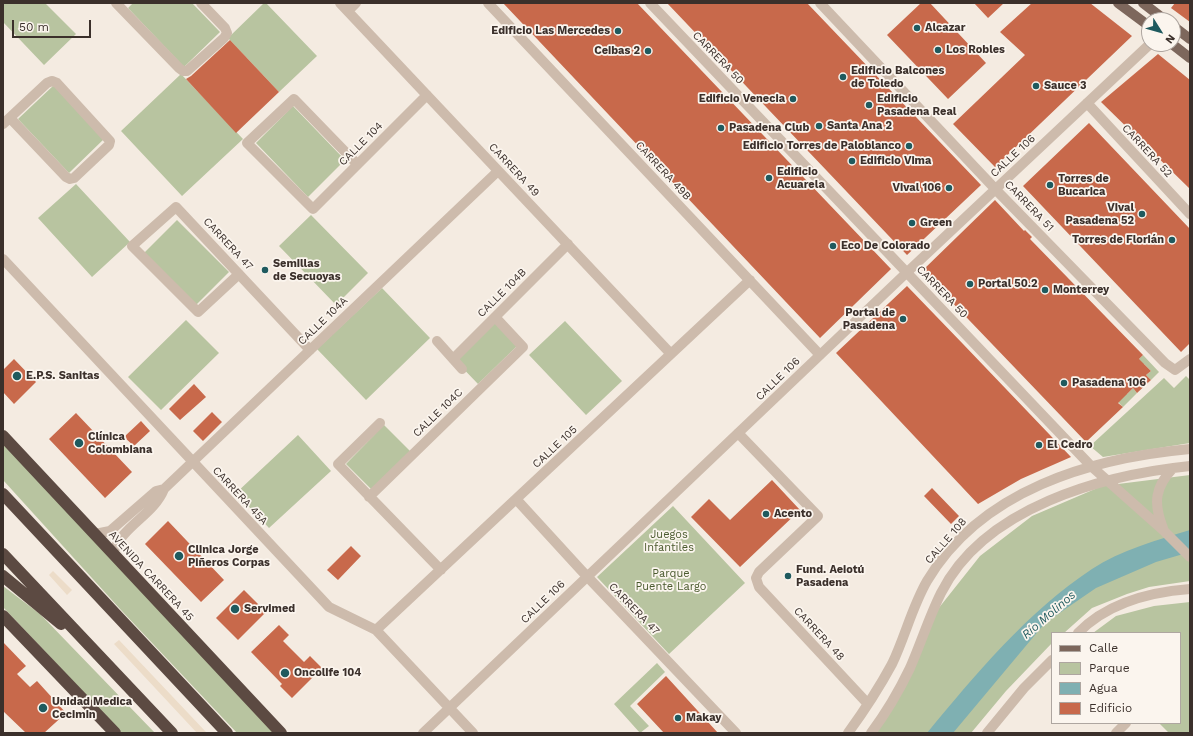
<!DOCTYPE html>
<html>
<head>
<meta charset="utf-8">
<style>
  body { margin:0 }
  #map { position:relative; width:1193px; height:736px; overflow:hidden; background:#f4ebe1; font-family:"Work Sans",sans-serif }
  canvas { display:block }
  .frame { position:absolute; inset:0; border:4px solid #3b302b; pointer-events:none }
  .legend { position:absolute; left:1051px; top:632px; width:130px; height:92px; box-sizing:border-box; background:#fbf5ee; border:1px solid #aea6a0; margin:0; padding:5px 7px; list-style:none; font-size:12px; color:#3b302b }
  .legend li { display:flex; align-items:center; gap:8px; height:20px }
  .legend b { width:20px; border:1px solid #aea6a0 }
  .north { position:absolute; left:1141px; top:12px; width:40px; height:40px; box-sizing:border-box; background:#fbf5ee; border:1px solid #aea6a0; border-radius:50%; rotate:127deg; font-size:11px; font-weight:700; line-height:16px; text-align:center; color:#3b302b }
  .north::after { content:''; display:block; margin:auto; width:14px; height:18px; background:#1f5a5e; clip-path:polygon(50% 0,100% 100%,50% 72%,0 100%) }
  .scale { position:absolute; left:12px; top:20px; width:79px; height:18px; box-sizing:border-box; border:2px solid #3b302b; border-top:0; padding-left:5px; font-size:12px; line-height:14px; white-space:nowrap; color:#3b302b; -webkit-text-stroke:3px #fbf5ee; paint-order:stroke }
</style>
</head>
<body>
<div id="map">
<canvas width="1193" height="736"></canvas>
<div class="frame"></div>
<ul class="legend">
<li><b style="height:5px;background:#7d675c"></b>Calle</li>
<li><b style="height:11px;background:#b8c4a0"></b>Parque</li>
<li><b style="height:11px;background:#7fb0b2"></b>Agua</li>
<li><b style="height:11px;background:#c8694b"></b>Edificio</li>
</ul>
<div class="north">N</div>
<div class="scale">50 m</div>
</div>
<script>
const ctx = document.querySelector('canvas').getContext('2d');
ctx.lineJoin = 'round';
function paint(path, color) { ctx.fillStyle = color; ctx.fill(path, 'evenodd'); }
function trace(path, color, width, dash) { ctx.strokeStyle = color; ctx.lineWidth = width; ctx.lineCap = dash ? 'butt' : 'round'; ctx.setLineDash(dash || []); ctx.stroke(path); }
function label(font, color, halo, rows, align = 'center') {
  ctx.font = font + ' "Work Sans",sans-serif'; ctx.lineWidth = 3.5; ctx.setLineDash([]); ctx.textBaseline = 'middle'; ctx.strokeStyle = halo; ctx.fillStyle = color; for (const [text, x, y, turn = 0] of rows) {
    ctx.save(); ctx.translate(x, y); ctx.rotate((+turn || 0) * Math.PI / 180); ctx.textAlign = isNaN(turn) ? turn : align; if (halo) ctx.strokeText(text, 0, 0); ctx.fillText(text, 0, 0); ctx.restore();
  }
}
const green = new Path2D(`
  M3 3H45L76 34 44 65 3 22Z
  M133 3H192L220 32 184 67 128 8Z
  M264 3H266L317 56 279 92 228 38Z
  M181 74 243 139 182 196 121 131Z
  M54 85 105 138 69 173 18 119Z
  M293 106 345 160 308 197 256 143Z
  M76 184 130 242 92 277 38 218Z
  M311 215 368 273 336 305 279 246Z
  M177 220 229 272 195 306 143 254Z
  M382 288 430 338 366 400 317 349Z
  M186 320 219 353 161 410 128 377Z
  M493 321 517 346 478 384 454 359Z
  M565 321 622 381 586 415 529 355Z
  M1143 355 1159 372 1151 380 1146 375 1151 371 1144 364H1134Z
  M1186 376 1190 380V443L1103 457 1090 446 1164 378 1174 388Z
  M1133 388 1137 393 1123 407 1106 390 1127 394Z
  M384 425 410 451 372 490 346 464Z
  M298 435 331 471 269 528 236 493Z
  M3 443 275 733H237L121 610 3 480Z
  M1190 475V581L1149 587 1127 594 1092 608 1064 633H1052V643L1006 691 971 733H876L938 609 980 556 1032 516 1102 486Z
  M673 506 745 583 669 654 597 577Z
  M3 586 40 614 155 733H122L3 607Z
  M1190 602V733H1169L1159 723H1180V633H1093L1116 616 1154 606Z
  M657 663 665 672 630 706 649 726 640 733 614 704Z`);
const plaza = new Path2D(`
  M53 571 72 590 67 595 49 575Z
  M119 640 206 732V733H197L114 644Z`);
const water = new Path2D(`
  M1190 530V552L1156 562 1096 588 1045 623 953 733H927C975 675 1028 611 1092 569 1121 550 1157 540 1190 530Z`);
const building = new Path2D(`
  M503 3H637L891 269 820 338Z
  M667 3H807L981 185 907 255Z
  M921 3H930L986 63 948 99 887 35Z
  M974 3H1004L988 18Z
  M1032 3H1090L1132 36 995 167 953 124 1025 55 1000 32Z
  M1175 3H1190V22L1171 8Z
  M230 40 279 92 236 133 186 79 191 76Z
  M1158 54 1190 80V189L1101 102Z
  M1089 123 1190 229V343L1181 352 1023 186Z
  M995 200 1024 231 1025 230 1032 237 1030 239 1143 355 1139 359 1151 371 1146 375 1151 380 1137 393 1133 388 1118 403 1123 407 1086 442 922 271Z
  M907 286 963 344 1071 457 1021 479 978 504 836 353Z
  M14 359 36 382 14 404 3 392V370Z
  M194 384 206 397 180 420 169 409Z
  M212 412 222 422 203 441 193 431Z
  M76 413 132 472 105 498 49 439Z
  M141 421 150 431 134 446 124 437Z
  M772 480 800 510 740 567 691 517 709 499 730 520Z
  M932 488 959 516 951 524 924 496Z
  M168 521 224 580 201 602 145 544Z
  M351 546 361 556 338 580 327 570Z
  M244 590 266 612 238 640 216 618Z
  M279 625 289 635 283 641 304 662 310 656 322 668 292 698 280 686 282 684 251 652Z
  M3 642 26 666 17 674 30 687 37 681 66 713 44 733H26L3 711Z
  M666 676 718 733H664L637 704Z`);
const minor = new Path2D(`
  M116 3 179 68 183 71H187L224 38 227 33 225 28 201 3
  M340 3 671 354
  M488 3 820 355
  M650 3 1091 466 1163 530 1190 557
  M820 3 1000 194 1165 363 1175 370 1190 359
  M348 11 356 3
  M1087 103 1190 214
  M3 124 47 83 52 81 57 83 110 141 109 145 74 178 70 179 66 177 10 118
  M357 164 294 99 247 143 313 209 427 95
  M3 259 329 607 376 630 473 733
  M239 274 198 312 132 246 176 207 310 350
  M437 341 462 369
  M453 359 568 244
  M380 423 338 464 441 570
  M738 433 818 516 759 572 756 578 759 587 868 704
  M369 497 523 347 495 317
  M516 499 581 570 736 733
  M1163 528C1153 503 1155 487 1173 468
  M95 534 110 531 156 491 164 489
  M113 554C121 526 153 516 164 489L498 171
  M376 630 750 280
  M1078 633C1107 603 1150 592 1190 589
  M423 733 902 277 1150 44
  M848 733C864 711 879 688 892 664 905 637 912 607 927 581 981 490 1091 458 1190 449
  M871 733C886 713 899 691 910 668 921 643 929 617 941 593 984 507 1103 475 1190 466
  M987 733 1024 688 1052 660
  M1116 733 1126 723`);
const major = new Path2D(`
  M1118 3 1149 26
  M1143 3 1165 20
  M1173 26 1190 39
  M1172 44 1190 58`);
const highway = new Path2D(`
  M3 436 281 733
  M3 494 227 733
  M3 554 172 733
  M3 576 61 624
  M3 616 115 733`);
const markers = [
  [917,28,4,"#1f5a5e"],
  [618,31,4,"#1f5a5e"],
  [938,50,4,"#1f5a5e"],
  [648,51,4,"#1f5a5e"],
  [843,77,4,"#1f5a5e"],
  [1036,86,4,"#1f5a5e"],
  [793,99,4,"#1f5a5e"],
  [869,105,4,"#1f5a5e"],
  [819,126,4,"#1f5a5e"],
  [721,128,4,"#1f5a5e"],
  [909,146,4,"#1f5a5e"],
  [852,161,4,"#1f5a5e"],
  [769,178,4,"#1f5a5e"],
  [1050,185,4,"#1f5a5e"],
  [949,188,4,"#1f5a5e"],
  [1142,214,4,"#1f5a5e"],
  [912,223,4,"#1f5a5e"],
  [1172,240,4,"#1f5a5e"],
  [833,246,4,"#1f5a5e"],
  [265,270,4,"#1f5a5e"],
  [970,284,4,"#1f5a5e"],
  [1045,290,4,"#1f5a5e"],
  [903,319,4,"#1f5a5e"],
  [17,376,5,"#1f5a5e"],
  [1064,383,4,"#1f5a5e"],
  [79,443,5,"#1f5a5e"],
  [1039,445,4,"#1f5a5e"],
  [766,514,4,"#1f5a5e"],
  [179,556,5,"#1f5a5e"],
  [788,576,4,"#1f5a5e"],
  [235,609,5,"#1f5a5e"],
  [285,673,5,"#1f5a5e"],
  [43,708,5,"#1f5a5e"],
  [678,718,4,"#1f5a5e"]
];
const poiNames = [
  ["Alcazar",925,28],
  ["Edificio Las Mercedes",610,31,"right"],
  ["Los Robles",946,50],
  ["Ceibas 2",640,51,"right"],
  ["Edificio Balcones",851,71],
  ["de Toledo",851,84],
  ["Sauce 3",1044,86],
  ["Edificio Venecia",785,99,"right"],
  ["Edificio",877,99],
  ["Pasadena Real",877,112],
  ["Santa Ana 2",827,126],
  ["Pasadena Club",729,128],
  ["Edificio Torres de Paloblanco",901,146,"right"],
  ["Edificio Vima",860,161],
  ["Edificio",777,172],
  ["Acuarela",777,185],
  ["Torres de",1058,179],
  ["Bucarica",1058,192],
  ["Vival 106",941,188,"right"],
  ["Vival",1134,208,"right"],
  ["Pasadena 52",1134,221,"right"],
  ["Green",920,223],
  ["Torres de Florián",1164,240,"right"],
  ["Eco De Colorado",841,246],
  ["Semillas",273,264],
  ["de Secuoyas",273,277],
  ["Portal 50.2",978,284],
  ["Monterrey",1053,290],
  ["Portal de",895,313,"right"],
  ["Pasadena",895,326,"right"],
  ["E.P.S. Sanitas",26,376],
  ["Pasadena 106",1072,383],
  ["Clínica",88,437],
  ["Colombiana",88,450],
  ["El Cedro",1047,445],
  ["Acento",774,514],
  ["Clinica Jorge",188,550],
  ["Piñeros Corpas",188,563],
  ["Fund. Aeiotú",796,570],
  ["Pasadena",796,583],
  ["Servimed",244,609],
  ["Oncolife 104",294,673],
  ["Unidad Medica",52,702],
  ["Cecimin",52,715],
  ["Makay",686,718]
];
const streetNames = [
  ["CARRERA 50",718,58,46],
  ["CALLE 104",361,144,-45],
  ["CARRERA 52",1147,151,47],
  ["CALLE 106",1013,156,-43],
  ["CARRERA 49",514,170,47],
  ["CARRERA 49B",663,171,47],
  ["CARRERA 51",1029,206,46],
  ["CARRERA 47",228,244,47],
  ["CARRERA 50",942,292,46],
  ["CALLE 104B",502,293,-45],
  ["CALLE 104A",323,321,-44],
  ["CALLE 106",778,379,-44],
  ["CALLE 104C",438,413,-44],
  ["CALLE 105",555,447,-43],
  ["CARRERA 45A",240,496,47],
  ["CALLE 108",946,541,-49],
  ["AVENIDA CARRERA 45",151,576,47],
  ["CALLE 106",543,602,-44],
  ["CARRERA 47",634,609,46],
  ["CARRERA 48",819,634,47]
];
const parkNames = [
  ["Juegos",669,535],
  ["Infantiles",669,548],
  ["Parque",671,574],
  ["Puente Largo",671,587]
];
const waterNames = [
  ["Río Molinos",1049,615,-41]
];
paint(green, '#b8c4a0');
paint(plaza, '#ecdcc8');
paint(water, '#7fb0b2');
paint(building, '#c8694b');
trace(minor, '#cdbbac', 10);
trace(major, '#7d675c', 10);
trace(highway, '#5c4a42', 12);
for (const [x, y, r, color] of markers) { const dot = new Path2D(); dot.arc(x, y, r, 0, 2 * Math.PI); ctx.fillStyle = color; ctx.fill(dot); trace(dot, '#fbf5ee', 1.5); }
label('bold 11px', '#3b302b', '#fbf5ee', poiNames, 'left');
label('11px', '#3b302b', '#fbf5ee', streetNames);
label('11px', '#4a5a2e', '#fbf5ee', parkNames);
label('italic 12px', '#1f5a5e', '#fbf5ee', waterNames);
</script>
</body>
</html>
